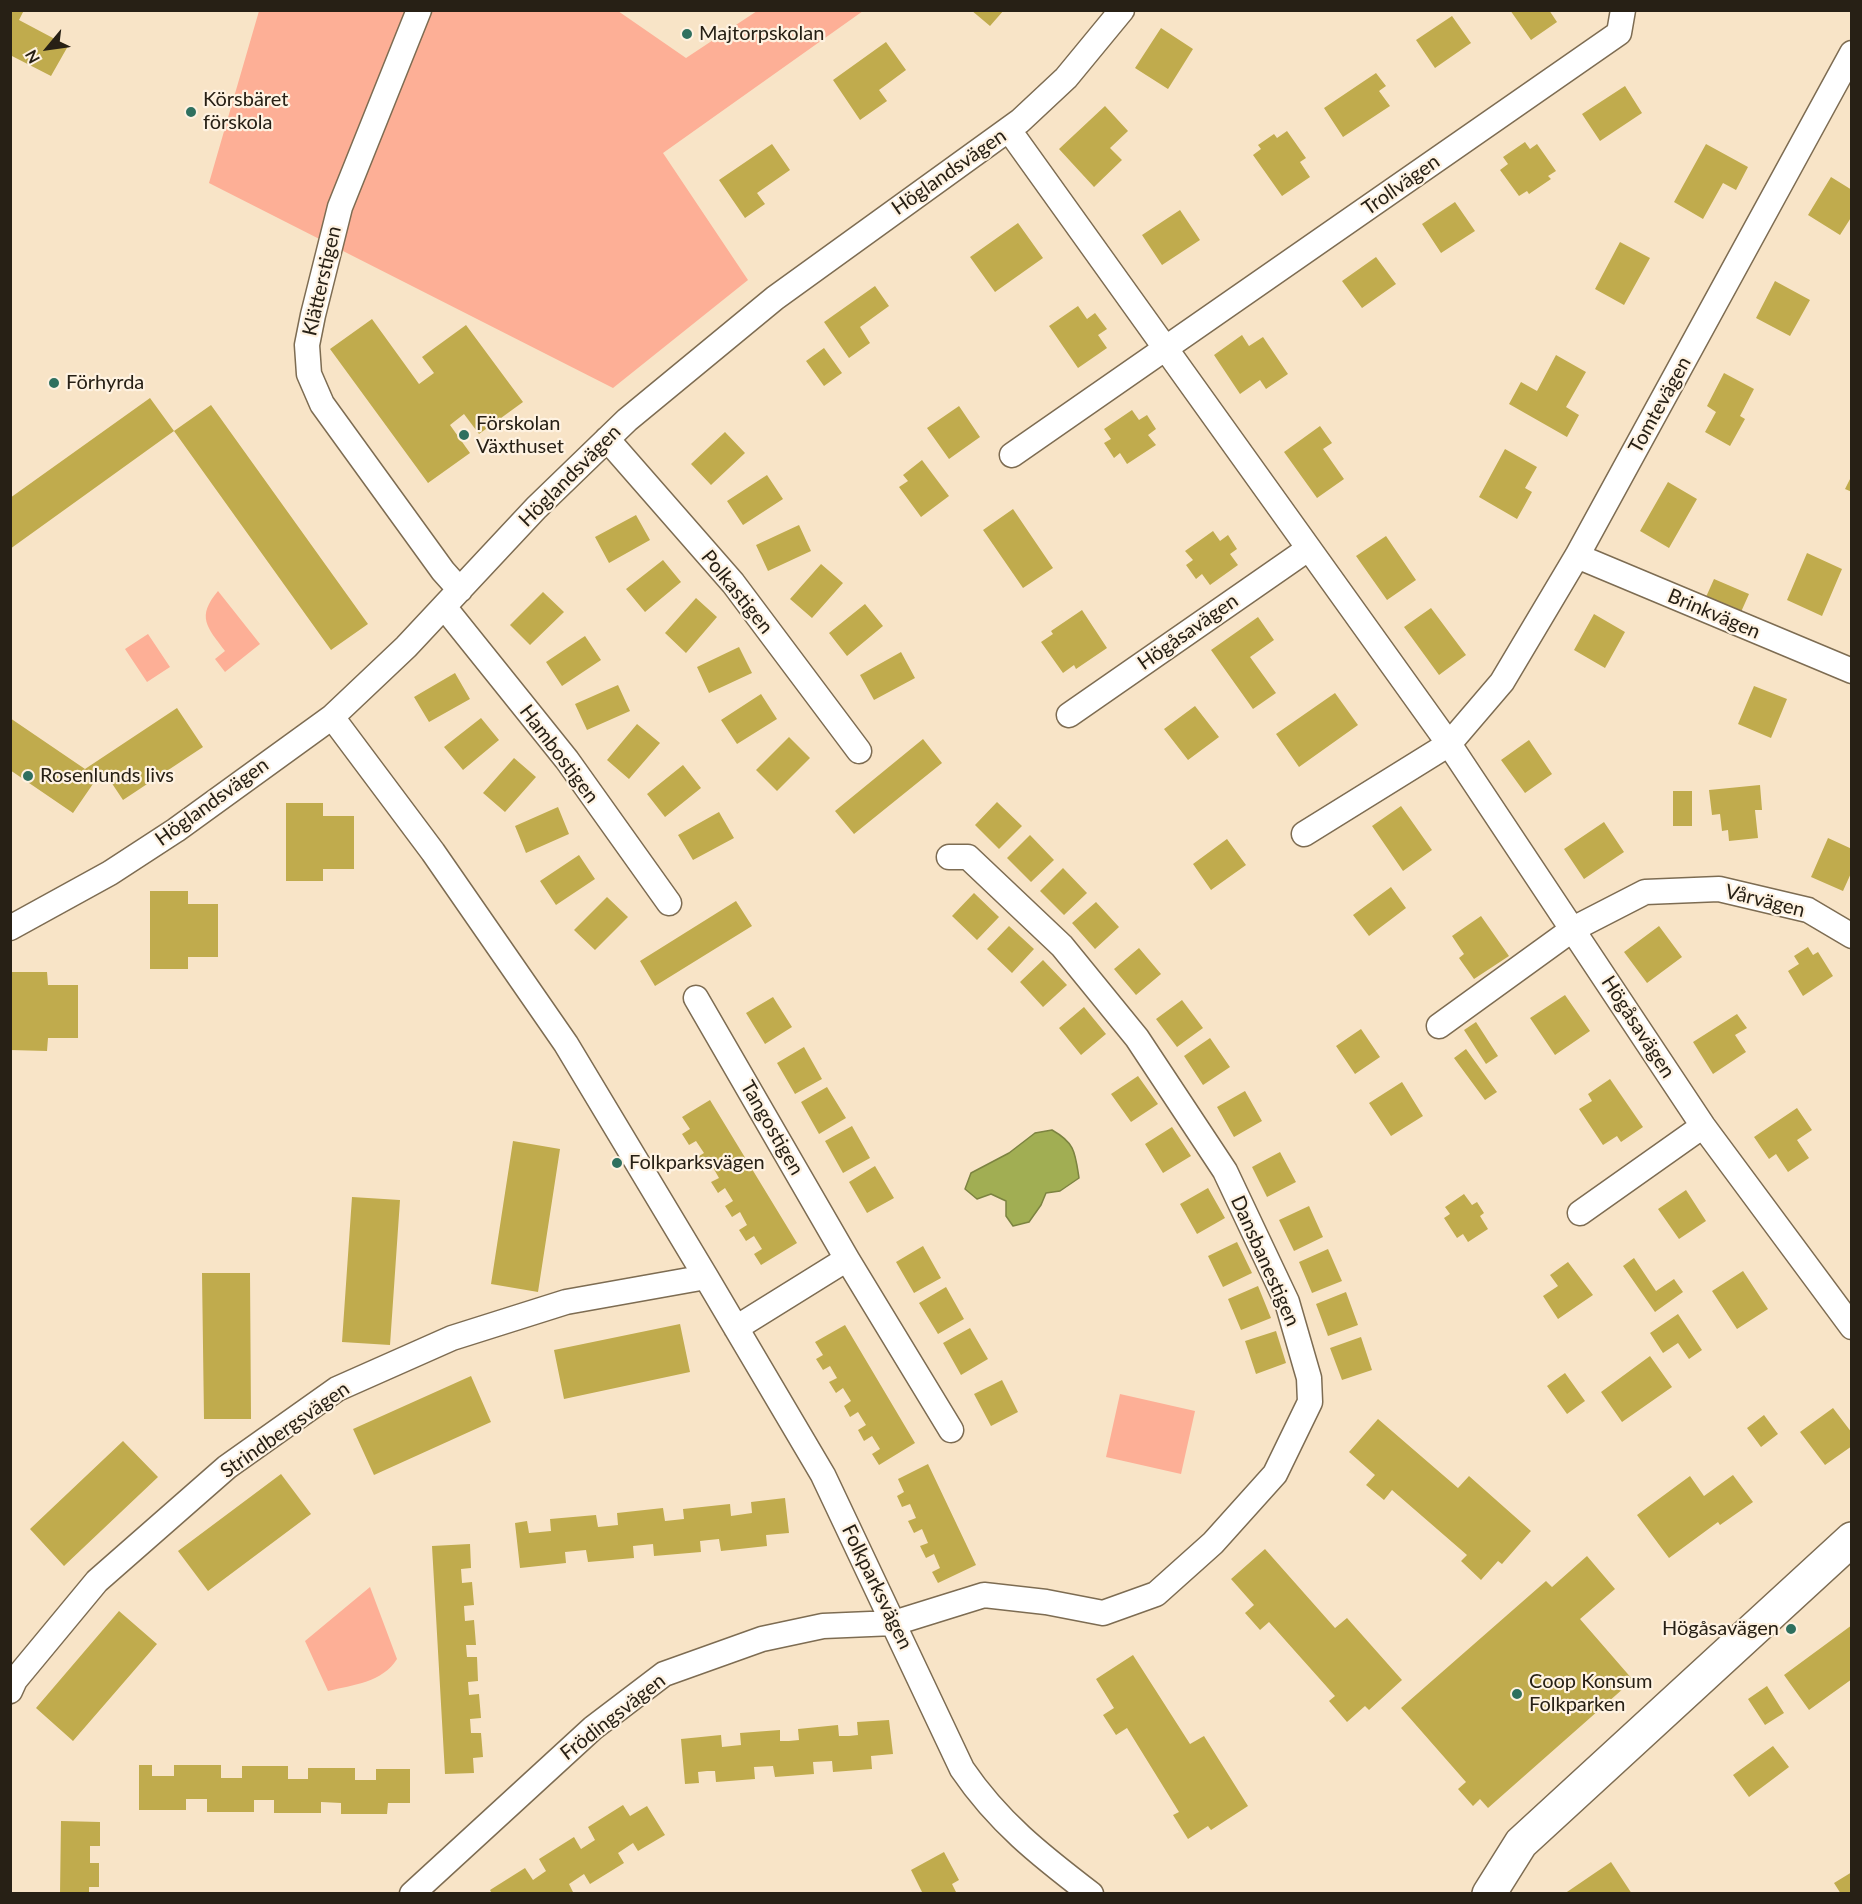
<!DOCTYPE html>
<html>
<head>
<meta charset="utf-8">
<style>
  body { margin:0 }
  #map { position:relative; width:1862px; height:1904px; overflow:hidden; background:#f8e4c7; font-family:Lato,sans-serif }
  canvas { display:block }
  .frame { position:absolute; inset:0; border:12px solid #272015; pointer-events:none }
  .north { position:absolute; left:18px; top:18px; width:60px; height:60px; -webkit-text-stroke:4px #fef2e1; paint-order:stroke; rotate:241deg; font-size:16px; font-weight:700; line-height:24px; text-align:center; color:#272015 }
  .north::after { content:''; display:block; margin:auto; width:21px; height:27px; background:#272015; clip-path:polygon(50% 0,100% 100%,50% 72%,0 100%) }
</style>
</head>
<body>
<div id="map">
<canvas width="1862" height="1904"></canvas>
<div class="frame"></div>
<div class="north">N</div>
</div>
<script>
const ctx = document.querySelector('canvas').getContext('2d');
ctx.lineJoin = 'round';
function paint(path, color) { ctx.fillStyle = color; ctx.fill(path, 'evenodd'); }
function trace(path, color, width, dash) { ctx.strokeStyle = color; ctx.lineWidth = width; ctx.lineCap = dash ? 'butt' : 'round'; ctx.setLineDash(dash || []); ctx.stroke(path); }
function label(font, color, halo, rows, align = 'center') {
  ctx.font = font + ' Lato,sans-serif'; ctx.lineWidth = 4.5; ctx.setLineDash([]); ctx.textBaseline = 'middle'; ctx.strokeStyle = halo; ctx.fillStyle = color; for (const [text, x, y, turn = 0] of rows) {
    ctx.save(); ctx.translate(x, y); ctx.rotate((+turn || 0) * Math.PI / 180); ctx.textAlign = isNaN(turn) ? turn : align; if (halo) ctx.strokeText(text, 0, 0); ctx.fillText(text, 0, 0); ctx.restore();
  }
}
const green = new Path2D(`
  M259 11H618L686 58 757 11H863L663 153 748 280 613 388 209 183Z
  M218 591 260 644 225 672 215 659 225 651C207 627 196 617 218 591Z
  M148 634 170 667 147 682 125 649Z
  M1120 1394 1195 1411 1181 1474 1106 1457Z
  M370 1587 397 1659C383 1682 353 1685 328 1691L305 1641Z`);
const water = new Path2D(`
  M1052 1130C1075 1143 1075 1152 1079 1178L1060 1191 1046 1193 1041 1205 1029 1222 1013 1226 1006 1216V1201L991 1194 977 1199 965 1189 971 1173 1009 1153 1035 1133Z`);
const building = new Path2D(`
  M10 10H24L19 20 68 46 51 76 10 55Z
  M971 10H1004L990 26Z
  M1510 10H1549L1557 22 1531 40Z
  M1452 16 1471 43 1435 68 1416 40Z
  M1161 28 1193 49 1168 89 1135 68Z
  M886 42 906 70 879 90 887 101 860 120 833 80Z
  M1376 73 1386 86 1379 91 1390 106 1343 137 1324 108Z
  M1625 86 1642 113 1600 141 1582 114Z
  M1105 106 1128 131 1110 148 1122 160 1094 187 1059 149Z
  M1287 131 1306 158 1300 162 1310 177 1282 196 1253 155 1261 149 1258 145 1274 134 1277 138Z
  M1525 142 1530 149 1537 144 1556 171 1548 176 1551 179 1529 194 1527 191 1519 196 1500 170 1508 164 1503 157Z
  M772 144 790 170 757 193 765 204 745 218 719 180Z
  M1706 144 1748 167 1736 190 1723 183 1703 219 1674 202Z
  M1831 177 1852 190V216L1840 235 1808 215Z
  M1455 202 1475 231 1441 253 1422 224Z
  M1180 210 1200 240 1162 265 1142 235Z
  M1018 223 1043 258 995 292 970 257Z
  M1620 242 1650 258 1624 305 1595 289Z
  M1376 257 1396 284 1362 308 1342 281Z
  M1775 281 1810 300 1790 336 1756 318Z
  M875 286 889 306 860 327 870 343 849 358 824 322Z
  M1078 306 1087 319 1095 313 1107 329 1098 335 1107 348 1078 368 1049 326Z
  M372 319 419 384 434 373 422 357 466 325 523 402 479 434 464 414 450 425 470 453 428 483 330 349Z
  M1242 335 1249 346 1263 337 1288 374 1266 389 1260 380 1240 394 1214 355Z
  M824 348 842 373 824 386 806 361Z
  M1556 355 1586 372 1566 407 1579 415 1567 437 1509 404 1521 382 1537 391Z
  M1724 373 1754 389 1740 416 1745 419 1730 446 1705 432 1716 412 1707 406Z
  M150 398 174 431 10 549V498Z
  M211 405 368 624 331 650 174 431Z
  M959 406 980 437 949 459 927 428Z
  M1132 410 1139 420 1147 415 1156 429 1148 435 1156 445 1127 464 1120 453 1114 458 1104 443 1111 439 1104 429Z
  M1320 426 1332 443 1323 449 1344 479 1317 498 1284 452Z
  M725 432 745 453 711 485 691 464Z
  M1505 449 1537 467 1525 488 1532 492 1517 519 1479 497Z
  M922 460 949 496 921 517 899 487 908 481 903 475Z
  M767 475 783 499 743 525 727 501Z
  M1852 475V492L1845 489Z
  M1668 482 1697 499 1669 548 1640 531Z
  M1013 509 1053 568 1023 588 983 530Z
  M636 515 650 540 609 563 595 537Z
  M799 525 811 551 768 571 756 545Z
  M1213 531 1220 541 1228 535 1237 549 1230 554 1238 565 1210 585 1202 574 1196 579 1186 565 1193 560 1185 551Z
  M1386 536 1416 580 1387 600 1356 556Z
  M1807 553 1842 569 1822 616 1787 600Z
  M663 560 681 582 645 612 626 589Z
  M821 564 843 583 812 618 790 599Z
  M1714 579 1749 594 1741 612 1706 597Z
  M543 592 564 612 530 645 510 625Z
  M696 598 717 617 686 653 665 633Z
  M865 604 883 626 847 656 829 633Z
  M1431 608 1466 655 1439 675 1404 627Z
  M1082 610 1107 648 1076 669 1074 665 1063 673 1041 642 1053 634 1051 631Z
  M1594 614 1625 632 1605 668 1574 650Z
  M1258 617 1274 640 1250 657 1276 693 1253 709 1211 650Z
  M585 636 601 660 562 686 546 662Z
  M739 647 752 673 709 693 697 667Z
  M901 652 915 678 874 700 860 675Z
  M455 673 470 699 429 722 414 697Z
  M618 685 630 711 587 730 575 704Z
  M1754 686 1787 699 1771 738 1738 724Z
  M1335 693 1358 725 1299 767 1276 734Z
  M761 694 777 719 737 744 721 720Z
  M1195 706 1219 737 1188 760 1164 729Z
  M177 708 203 747 123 800 105 773 97 778 73 813 10 770V718L85 769Z
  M481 718 499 740 463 770 444 747Z
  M637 724 660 743 629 779 607 760Z
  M789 737 810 758 777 791 756 770Z
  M923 739 942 763 854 834 835 811Z
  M1529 740 1552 774 1525 793 1501 760Z
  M514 758 536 777 505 812 483 793Z
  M683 765 701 788 665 817 647 794Z
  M1760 785 1762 810H1755L1758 838 1729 841 1728 830 1722 831 1720 814 1712 815 1709 790Z
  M1673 791H1692V826H1673Z
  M997 802 1022 826 999 849 975 825Z
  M286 803H323V816H354V869H323V881H286Z
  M1401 806 1432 850 1403 871 1372 826Z
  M558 807 569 834 526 853 515 826Z
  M719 812 734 838 693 860 678 835Z
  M1604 822 1624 852 1584 879 1564 849Z
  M1030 835 1054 860 1031 882 1007 858Z
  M1828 838 1852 849V871L1843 891 1811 877Z
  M1227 839 1246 865 1211 890 1193 864Z
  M579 855 595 879 556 905 540 881Z
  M1063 868 1087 893 1064 915 1040 891Z
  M1391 887 1406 908 1369 936 1353 915Z
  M150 891H188V904H218V957H188V969H150Z
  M974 893 999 917 977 940 952 916Z
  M607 897 628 917 595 950 574 930Z
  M736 901 752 926 655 986 640 961Z
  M1096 902 1119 927 1095 949 1072 923Z
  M1481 916 1509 956 1474 979 1459 958 1464 954 1452 936Z
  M1009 926 1034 949 1012 973 987 949Z
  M1659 926 1682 957 1647 983 1624 952Z
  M1808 947 1813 955 1818 952 1833 976 1803 996 1788 971 1799 964 1794 956Z
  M1139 948 1161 974 1136 995 1114 969Z
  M1043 960 1067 985 1043 1007 1020 982Z
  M10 972H47L48 985H78V1038H48L47 1051 10 1050Z
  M1565 995 1590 1031 1555 1055 1530 1018Z
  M773 997 792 1027 765 1044 746 1013Z
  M1182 1000 1203 1028 1177 1047 1156 1019Z
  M1084 1007 1106 1034 1081 1055 1059 1028Z
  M1737 1014 1747 1028 1735 1035 1746 1052 1713 1074 1693 1042Z
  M1476 1022 1498 1056 1486 1064 1464 1030Z
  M1361 1029 1380 1057 1355 1074 1336 1046Z
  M1210 1038 1230 1067 1203 1085 1184 1056Z
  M804 1047 822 1079 795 1094 777 1063Z
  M1466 1049 1497 1092 1485 1100 1454 1058Z
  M1138 1076 1158 1104 1131 1122 1111 1094Z
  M1610 1079 1643 1127 1621 1142 1617 1136 1603 1145 1579 1109 1592 1101 1588 1094Z
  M1402 1082 1423 1116 1391 1136 1369 1103Z
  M827 1087 846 1118 819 1134 801 1102Z
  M1245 1091 1262 1121 1234 1137 1217 1107Z
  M710 1100 797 1243 761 1265 754 1254 762 1249 754 1236 746 1241 739 1230 747 1225 740 1212 732 1217 725 1206 733 1201 725 1188 718 1193 711 1182 719 1178 711 1164 703 1169 696 1158 704 1153 696 1141 689 1145 682 1134 690 1129 682 1117Z
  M1797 1108 1812 1130 1797 1140 1809 1158 1788 1172 1776 1154 1769 1159 1754 1137Z
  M852 1126 870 1158 843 1173 825 1141Z
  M1172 1127 1191 1156 1163 1173 1145 1144Z
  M513 1141 560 1149 538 1292 491 1284Z
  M1280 1152 1296 1182 1267 1197 1252 1167Z
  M875 1166 894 1198 867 1213 849 1182Z
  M1208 1188 1225 1218 1197 1234 1180 1204Z
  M1686 1190 1706 1221 1679 1239 1658 1209Z
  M1464 1194 1472 1205 1477 1202 1484 1213 1480 1216 1488 1229 1468 1242 1463 1234 1457 1238 1444 1218 1450 1214 1445 1207Z
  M352 1197 400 1200 390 1345 342 1342Z
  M1309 1206 1323 1237 1294 1251 1279 1220Z
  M1237 1242 1252 1273 1223 1287 1208 1256Z
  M923 1246 941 1278 914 1293 896 1262Z
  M1328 1249 1342 1281 1312 1293 1299 1262Z
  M1634 1258 1656 1291 1674 1279 1683 1292 1655 1312 1623 1266Z
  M1568 1262 1593 1295 1558 1319 1543 1296 1558 1286 1550 1275Z
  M1743 1271 1768 1309 1737 1329 1712 1291Z
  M202 1273H250L251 1419H204Z
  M1258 1286 1271 1318 1241 1330 1228 1299Z
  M946 1287 964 1319 938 1334 919 1303Z
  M1346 1292 1358 1325 1328 1336 1316 1304Z
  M1678 1314 1702 1350 1689 1359 1678 1343 1663 1353 1650 1333Z
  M680 1324 690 1372 564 1399 554 1350Z
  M845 1325 915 1443 879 1465 872 1454 880 1449 872 1436 864 1441 858 1430 866 1425 858 1412 850 1417 844 1406 851 1401 843 1388 836 1393 829 1382 837 1378 830 1366 823 1370 816 1359 823 1355 815 1342Z
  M970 1328 988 1359 961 1375 943 1343Z
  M1276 1331 1286 1363 1256 1374 1245 1341Z
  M1361 1337 1372 1370 1342 1380 1330 1348Z
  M1650 1356 1672 1387 1622 1422 1601 1392Z
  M1565 1373 1585 1401 1567 1414 1547 1386Z
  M471 1376 491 1422 374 1475 353 1429Z
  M1002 1380 1018 1412 991 1426 974 1394Z
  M1833 1408 1852 1433V1446L1825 1465 1800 1432Z
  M1764 1415 1778 1434 1761 1447 1747 1428Z
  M1378 1419 1458 1488 1469 1476 1531 1531 1502 1564 1498 1561 1481 1580 1461 1561 1467 1555 1392 1490 1384 1500 1366 1485 1375 1475 1349 1452Z
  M123 1441 158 1477 64 1566 30 1529Z
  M928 1464 976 1565 938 1583 932 1572 940 1568 934 1554 926 1558 920 1546 928 1543 922 1529 914 1533 908 1521 916 1518 910 1504 902 1507 897 1496 904 1492 898 1479Z
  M281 1474 311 1514 208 1591 178 1551Z
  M1733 1475 1753 1502 1720 1525 1718 1522 1669 1558 1637 1515 1690 1476 1704 1496Z
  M785 1498 789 1533 766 1535 767 1546 721 1551 719 1539 709 1540 700 1541 701 1552 654 1556 653 1544 633 1546 634 1558 588 1562 586 1550 565 1552 566 1563 520 1568 515 1523 527 1521 529 1533 551 1531 550 1519 596 1515 598 1527 618 1525 617 1513 663 1508 665 1521 684 1519 683 1509 730 1504 731 1516 752 1513 751 1502Z
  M470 1544 471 1568 461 1569 462 1583 472 1582 474 1605 464 1606 465 1621 474 1620 476 1645H466L467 1657H477L478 1681 468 1682 469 1695 479 1694 481 1718 470 1719 471 1733H481L483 1757 473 1758 474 1773 445 1774 432 1546Z
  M1265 1549 1335 1628 1347 1618 1402 1680 1369 1710 1365 1706 1347 1722 1329 1701 1335 1696 1269 1622 1260 1630 1245 1613 1254 1605 1231 1579Z
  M1587 1556 1615 1589 1580 1619 1633 1680 1488 1808 1480 1799 1473 1806 1458 1789 1466 1782 1401 1708 1546 1581 1552 1587Z
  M119 1611 157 1644 73 1741 36 1708Z
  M1852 1625V1679L1809 1710 1784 1675Z
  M1133 1655 1190 1744 1204 1736 1248 1806 1211 1830 1208 1826 1188 1839 1173 1815 1179 1812 1127 1728 1116 1735 1103 1715 1114 1708 1096 1679Z
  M1767 1686 1784 1713 1765 1725 1748 1699Z
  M889 1720 893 1754 871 1756 872 1769 833 1772 832 1761 813 1762 814 1774 775 1777 773 1766 754 1767 755 1779 716 1782 715 1771H707L698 1772 699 1783 685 1784 681 1739 721 1735 722 1747 741 1745 740 1733 780 1730V1741H789L799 1740 798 1729 838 1725 839 1736H849L858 1735 857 1722Z
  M1773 1746 1789 1767 1749 1797 1733 1775Z
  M139 1765H152V1776H174V1765H221V1778H242V1766H288V1779H308V1768H355V1780H376V1769H410V1803H388L387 1814H341V1803L321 1802V1813H274V1800H254V1812H207V1799H186V1810H139Z
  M623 1805 630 1816 647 1806 665 1835 638 1851 633 1843 618 1853 624 1863 590 1884 584 1874 569 1884 574 1894H492L490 1890 525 1868 533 1880 546 1871 539 1859 574 1837 581 1849 595 1840 588 1827Z
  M61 1821 100 1822V1846H90V1863H99V1887H89V1894H60Z
  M944 1852 959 1880 952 1884 957 1894H923L911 1870Z
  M1611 1862 1632 1894H1564Z
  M1852 1872V1894H1841L1834 1883Z`);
const street = new Path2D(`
  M419 10 340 207 313 315 307 345 309 374 322 404 443 571 460 590
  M1009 130 1449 744 1703 1126 1852 1327
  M607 439 733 583 859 751
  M1012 455 1619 33 1623 10
  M1577 556 1852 671
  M445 608 567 760 669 903
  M1069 715 1308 549
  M332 717 433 852 566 1044 706 1277 823 1475 962 1769C998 1822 1040 1855 1091 1894
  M1304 834 1449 744 1502 682 1577 556 1852 53
  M10 928 110 873 176 830 332 717 406 647 536 508 627 420 775 298 1020 121 1066 78 1122 10
  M696 998 847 1259 951 1430
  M1439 1026 1573 929 1645 892 1719 889 1808 910 1852 936
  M1580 1213 1703 1126
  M736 1328 847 1259
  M10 1691 15 1680 97 1581 227 1467 337 1389 452 1338 566 1302 706 1277
  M412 1894 593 1728 664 1674 762 1639 823 1626 894 1623 984 1595 1046 1602 1103 1613 1156 1594 1213 1543 1275 1474 1310 1402 1309 1378 1287 1302 1225 1171 1137 1038 1062 946 968 857H949`);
const secondary = new Path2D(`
  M1489 1894 1521 1843 1852 1539`);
const markers = [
  [687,34,6,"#2f705f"],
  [191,112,6,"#2f705f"],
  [54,383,6,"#2f705f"],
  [464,435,6,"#2f705f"],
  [28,776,6,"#2f705f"],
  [617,1163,6,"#2f705f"],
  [1791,1629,6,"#2f705f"],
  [1517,1694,6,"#2f705f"]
];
const poiNames = [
  ["Majtorpskolan",699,34],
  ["Körsbäret",203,100],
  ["förskola",203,123],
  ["Förhyrda",66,383],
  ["Förskolan",476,424],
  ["Växthuset",476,447],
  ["Rosenlunds livs",40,776],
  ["Folkparksvägen",629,1163],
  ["Högåsavägen",1779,1629,"right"],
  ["Coop Konsum",1529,1682],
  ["Folkparken",1529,1705]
];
const streetNames = [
  ["Höglandsvägen",949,172,-35],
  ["Trollvägen",1401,185,-35],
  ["Klätterstigen",322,281,-77],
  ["Tomtevägen",1660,405,-61],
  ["Höglandsvägen",570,476,-45],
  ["Polkastigen",737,592,51],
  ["Brinkvägen",1714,614,23],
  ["Högåsavägen",1188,632,-35],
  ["Hambostigen",559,754,53],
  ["Höglandsvägen",212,802,-36],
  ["Vårvägen",1765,901,14],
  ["Högåsavägen",1638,1027,57],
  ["Tangostigen",772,1128,60],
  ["Dansbanestigen",1265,1261,66],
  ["Strindbergsvägen",285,1430,-35],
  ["Folkparksvägen",877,1587,64],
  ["Frödingsvägen",613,1717,-38]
];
paint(green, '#fdaf96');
paint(water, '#a1ae53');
trace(water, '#7c8340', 1.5);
paint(building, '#c0ab4d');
trace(street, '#7d6c52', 27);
trace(secondary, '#7d6c52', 36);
trace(street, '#fff', 24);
trace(secondary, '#fff', 33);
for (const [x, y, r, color] of markers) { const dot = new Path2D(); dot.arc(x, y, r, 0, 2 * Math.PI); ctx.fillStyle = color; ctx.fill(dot); trace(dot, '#fef2e1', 2); }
label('20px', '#272015', '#fef2e1', poiNames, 'left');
label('20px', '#272015', '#fef2e1', streetNames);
</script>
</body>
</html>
